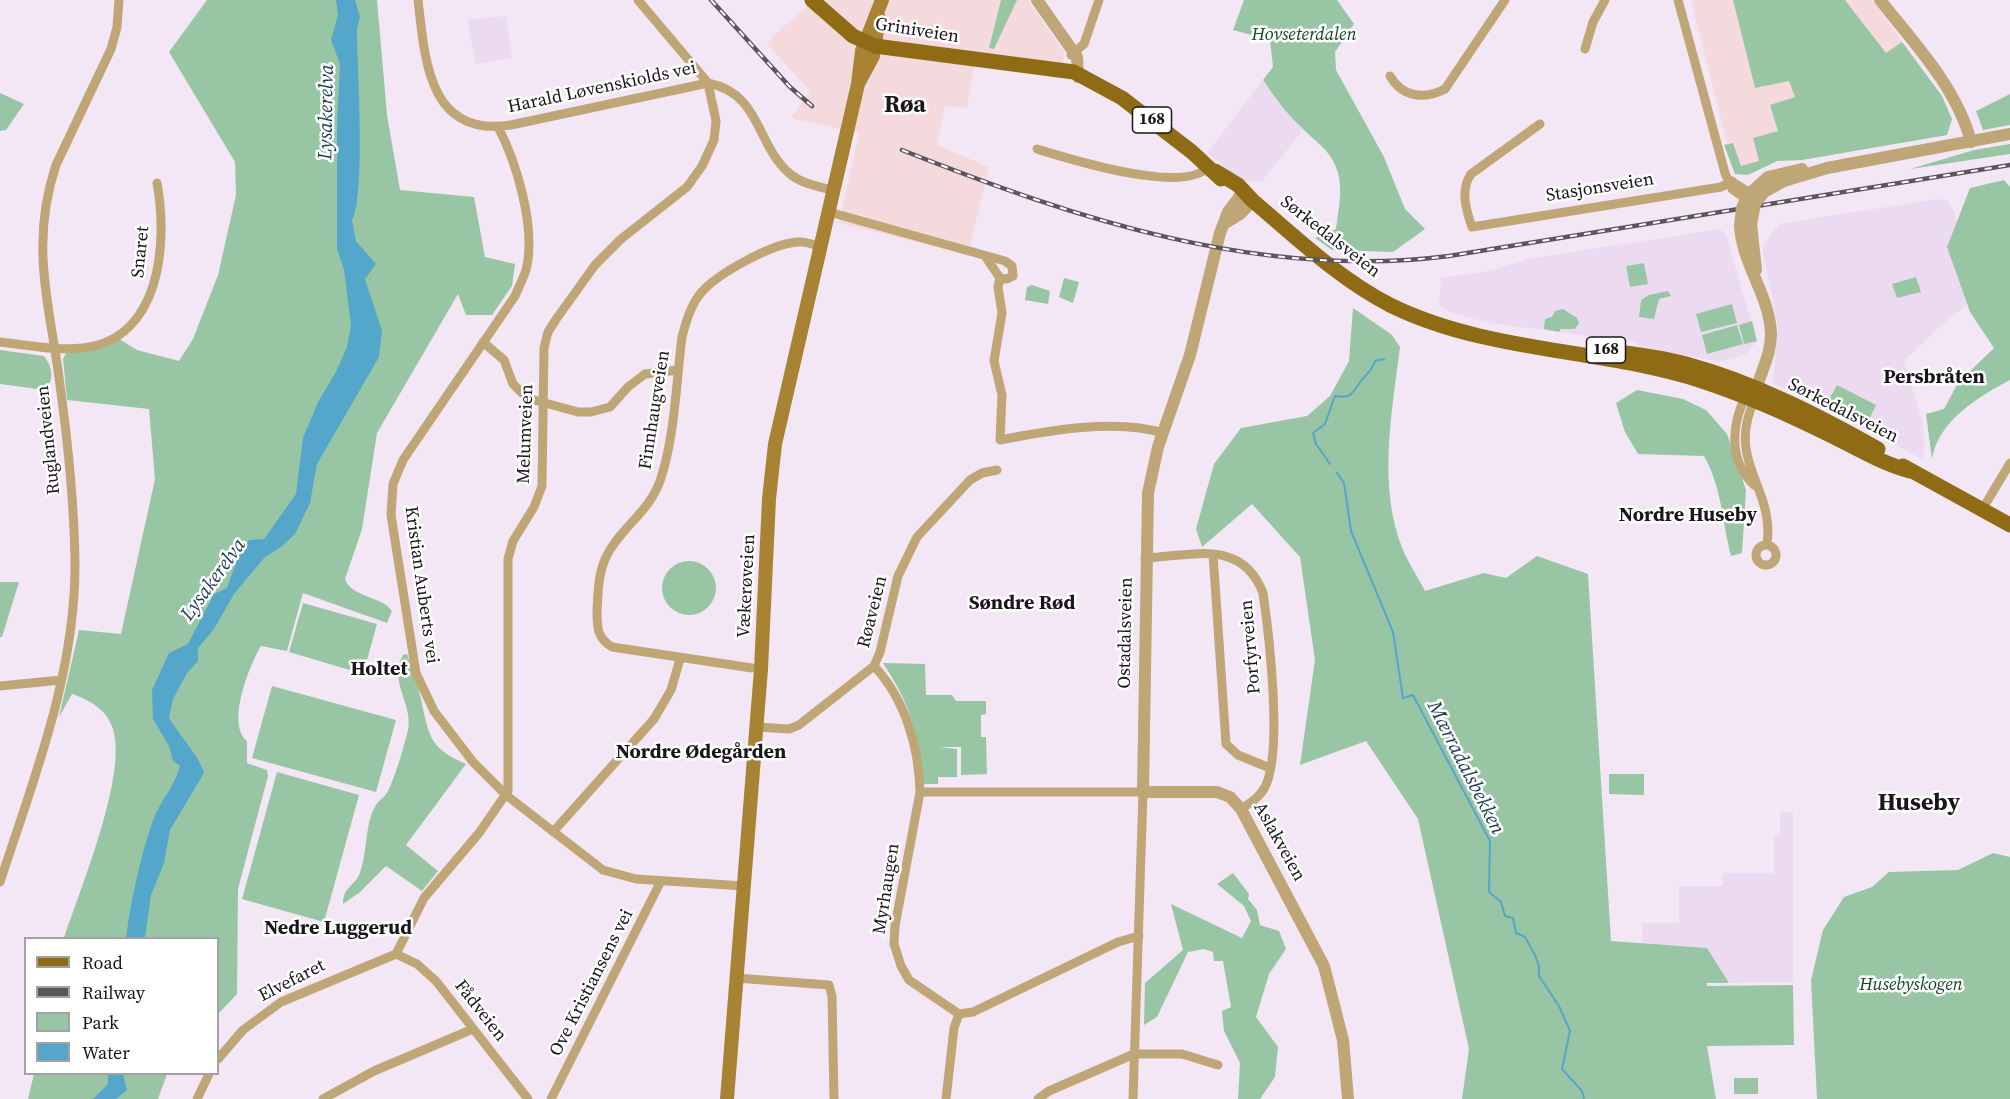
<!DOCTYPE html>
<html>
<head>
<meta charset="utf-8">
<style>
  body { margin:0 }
  #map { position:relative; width:2010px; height:1099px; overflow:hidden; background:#f3e7f6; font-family:"Source Serif 4",serif }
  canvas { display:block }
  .legend { position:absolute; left:24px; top:937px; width:195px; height:138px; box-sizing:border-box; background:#fff; border:2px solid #a3a1a3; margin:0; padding:8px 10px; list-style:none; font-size:18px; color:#19151a }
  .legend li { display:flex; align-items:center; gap:12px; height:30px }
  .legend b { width:30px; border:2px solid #a3a1a3 }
</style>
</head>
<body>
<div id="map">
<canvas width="2010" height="1099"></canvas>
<ul class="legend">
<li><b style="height:8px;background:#8f6b15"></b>Road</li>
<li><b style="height:8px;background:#5c555d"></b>Railway</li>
<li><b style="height:16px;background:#98c6a4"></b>Park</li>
<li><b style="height:16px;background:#55a6cb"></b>Water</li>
</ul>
</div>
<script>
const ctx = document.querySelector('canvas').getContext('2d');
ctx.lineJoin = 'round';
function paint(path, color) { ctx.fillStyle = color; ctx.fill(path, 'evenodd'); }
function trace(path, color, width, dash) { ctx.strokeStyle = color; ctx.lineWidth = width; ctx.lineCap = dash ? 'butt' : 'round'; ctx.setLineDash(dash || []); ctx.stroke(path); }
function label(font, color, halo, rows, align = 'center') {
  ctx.font = font + ' "Source Serif 4",serif'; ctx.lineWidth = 5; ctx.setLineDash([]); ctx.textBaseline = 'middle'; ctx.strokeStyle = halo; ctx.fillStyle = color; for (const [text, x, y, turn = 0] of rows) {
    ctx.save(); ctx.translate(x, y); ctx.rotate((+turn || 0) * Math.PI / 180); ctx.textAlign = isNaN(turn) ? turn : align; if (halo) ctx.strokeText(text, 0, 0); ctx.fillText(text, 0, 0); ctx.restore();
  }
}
const commercial = new Path2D(`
  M808 0H1028L1064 52 1063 64 976 54 967 108 945 106 937 145 989 167 968 255 839 223 859 133 791 118 810 91 766 43 804 8Z
  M1691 0H1872L1942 96 1952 119 1947 135 1802 160 1777 161 1748 175 1735 174Z`);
const built = new Path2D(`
  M506 16 512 58 476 64 467 20Z
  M1263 80 1280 105 1303 130 1262 181 1244 182 1207 153Z
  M1936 199 1947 200 1954 212 1957 223 1948 248 1967 305 1944 323 1904 361 1922 420 1925 449 1922 459 1773 383 1778 327 1763 252 1764 244 1779 224Z
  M1720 229 1726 235 1757 341 1747 354 1719 362 1638 346 1636 342 1489 323 1452 313 1439 306 1441 278 1489 271 1527 259Z
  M1780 812H1793V982L1729 983 1706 948 1642 944V923H1679V886H1723V873H1774V836L1780 835Z`);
const green = new Path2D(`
  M207 0H377L387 115 400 190 474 197 485 257 515 264 512 286 492 315H466L458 294 377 433 362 529 345 579C352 598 382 596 392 611L387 623 303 593 287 651 261 646C249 666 226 724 247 741V763L267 770 268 776 238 889 237 994 218 1014V938H64C80 890 125 781 114 733 109 711 92 701 72 694L59 717 79 630 121 634 155 479 149 409 67 400 63 359 66 353 116 337 137 350 179 361 193 339 218 275 236 195 235 162 169 52Z
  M1001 0H1017L994 49 989 48Z
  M1244 0H1337L1354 24 1335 52 1336 70 1384 157 1405 209 1425 229 1393 252 1332 250 1315 238 1336 229C1338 212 1343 191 1338 173 1331 149 1317 144 1301 127 1286 113 1275 98 1263 80L1273 67 1270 40 1233 30Z
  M1733 0H1845L1886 53 1902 42 1942 96 1952 119 1947 135 1802 160 1777 161 1748 175 1735 174 1724 145 1733 143 1741 166 1759 161 1753 138 1778 131 1770 105 1795 97 1789 81 1755 88Z
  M0 93 24 104 6 130 0 131Z
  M2010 94V125L1983 130 1976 111Z
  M2010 144V154L1910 169 1974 150Z
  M2004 180 2010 187V380C1978 397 1938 421 1932 459L1926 414 1944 409 1958 383 1994 348 1970 312 1947 247 1970 188Z
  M1644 263 1648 284 1630 287 1626 266Z
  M1916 277 1921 292 1897 298 1892 284Z
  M1064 278 1079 282 1073 303 1059 297Z
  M1032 285 1050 291 1048 304 1025 300 1027 287Z
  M1668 291 1671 296 1659 299 1654 319 1639 317 1641 300 1649 295Z
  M1732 304 1737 323 1701 332 1696 314Z
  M1353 308 1392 335 1400 347C1392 412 1377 487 1403 550 1409 564 1418 577 1425 591L1484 573 1506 578 1537 556 1588 574 1611 941 1707 948 1729 983H1707V986L1793 985 1794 1045 1707 1046 1716 1099H1462L1469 1049 1418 819 1366 741 1300 765 1315 660 1300 557 1252 504 1202 547 1196 529 1214 464 1241 428 1307 416 1330 396 1349 361Z
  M1563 309 1577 318 1579 323 1575 329H1561L1559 332 1544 329 1545 319 1552 317 1555 311Z
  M1752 321 1757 341 1744 344 1739 325Z
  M1737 325 1743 344 1707 354 1702 335Z
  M0 350 44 356C52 366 55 380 45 390L0 384Z
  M1837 385 1876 405 1866 426 1826 405Z
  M1637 390 1683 399 1706 410 1727 434 1746 490 1742 553 1731 556C1722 521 1722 488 1704 456L1638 454 1625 432 1616 403Z
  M662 588a27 27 0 1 1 54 0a27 27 0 1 1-54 0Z
  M0 582H19L2 637H0Z
  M303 603 377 624 363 674 289 652Z
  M407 654C412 669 418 684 421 699 429 736 429 748 466 764L406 845 438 871 422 891 386 866 360 892 343 904C343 889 351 888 358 877 368 858 364 823 376 805 379 800 385 797 388 791 396 774 402 753 407 734 416 706 387 682 403 655Z
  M883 663 925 664 926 695H952L956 701H986V714L981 715V737H986L987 774 961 775V747H939L957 749V777H938V784H923C919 736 910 703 883 663Z
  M272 686 396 720 376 792 252 758Z
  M277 772 359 795 324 922 242 899Z
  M1609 774H1644V795L1609 794Z
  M1993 853 2010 857V1099H1817L1811 980 1823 930 1844 897 1872 887 1889 872 1958 870Z
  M1233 873 1249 894 1248 899 1257 910 1260 925 1279 931 1286 949 1269 974 1256 1017 1278 1047 1275 1077 1260 1099H1238L1240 1063 1224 1031 1222 1011 1231 1007 1223 961H1214L1213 952 1204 949 1188 952 1157 1017 1144 1025 1145 983 1183 950 1171 904 1242 938 1251 921 1244 906 1217 884Z
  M34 1074H167L158 1099H28Z
  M1734 1078H1758V1094H1734Z`);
const water = new Path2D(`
  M336 0H355L360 17 357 29C357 64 366 197 352 220L356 241 376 264 365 279 382 331 379 357 317 464 310 503 295 534 281 547 265 557 234 594 214 629 198 648V661L187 673 173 699 169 718C179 735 199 755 204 773L170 830 164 863 151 895 145 938H126C131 899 140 858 153 820 160 801 174 788 180 766L173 761 169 746 153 719 152 690 169 653 188 644 214 594 227 588 238 557 249 540 264 539 296 494 303 438 318 402 336 372 347 347 351 325 344 270 337 249V124L340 64 331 40 338 15Z
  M108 1074H123L127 1090 116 1099H93L108 1084Z`);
const stream = new Path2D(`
  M1330 464 1316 444 1313 433 1325 424 1335 396C1352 399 1352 393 1361 381 1367 373 1372 371 1375 361L1384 359
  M1337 473 1344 483 1351 531 1393 632 1403 698 1413 695 1490 841 1489 892 1501 902 1505 916 1513 918 1516 933 1525 937 1535 955 1539 966V976L1559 1006 1570 1031 1562 1069 1582 1091 1584 1099`);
const minor = new Path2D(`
  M418 0C425 59 428 138 511 125L708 83C762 94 755 144 790 174 802 184 819 186 834 191
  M1678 0 1725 173 1732 189 1742 196
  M1585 49 1593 22 1605 0
  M1071 55 1084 44 1099 0
  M1390 76C1402 97 1424 100 1445 89L1505 0
  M1540 124 1471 174C1460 190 1466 210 1472 227L1721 187 1732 181
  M498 127C517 163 535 225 527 266 525 276 519 286 515 296L403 460 393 484 391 515 416 673 434 711 473 762 506 795 603 870 636 879 744 886
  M1037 149C1070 159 1185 196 1209 166
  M1728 179 1752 194
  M829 212 1005 261 1012 266 1013 276 1007 279 1000 278 985 256
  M1000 278 998 287 1002 313 994 361 1002 395 1000 440C1046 431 1117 418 1163 433
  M0 342C27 345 55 351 83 348 161 339 168 243 157 183
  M483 342 504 360 513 384 527 398 578 412H591L610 407 628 387 645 374 678 370
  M1745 397C1731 427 1729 461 1754 485
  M1754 401C1726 463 1775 487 1767 544
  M1982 510 2010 463
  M1756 555a10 10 0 1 1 20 0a10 10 0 1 1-20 0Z
  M1213 554 1226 744 1238 755 1270 768
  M1145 558C1192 556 1242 538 1263 593 1269 634 1283 752 1265 787 1260 797 1250 803 1241 809
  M874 666C905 699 919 747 920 792L895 926 894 944 901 966 909 980 959 1014
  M752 668 612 647C597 638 597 627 597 611 598 593 598 574 606 557 620 528 651 511 661 478 675 434 676 384 682 337 686 322 690 307 700 294 716 274 773 243 798 242 806 241 814 245 821 247
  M0 686 61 680
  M757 727 789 729 799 725 874 666 880 652 898 576 917 537 970 480 982 473 997 470
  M920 792H1143L1133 1099
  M553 832 654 719 671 690 680 659
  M0 882C34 778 76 673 75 561 74 502 68 443 60 385 50 305 29 246 56 165L111 49 117 27 119 0
  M396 954 424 898 479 833 508 791V559L513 541 534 507 542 486 544 348 548 332 557 318 595 265 621 239 687 187 702 166 714 140 716 121 708 83 638 0
  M396 954 417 964 436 981 528 1099
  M736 978 829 985 832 996 834 1099
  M959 1014 973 1012 1118 942 1139 936
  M218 1059 243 1030 281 1002 396 954
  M197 1099 209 1074
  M323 1099 374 1071 473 1029
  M551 1099 661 881
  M946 1099 954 1028 959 1014
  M1038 1099 1049 1091 1134 1054H1182L1218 1065`);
const tertiary = new Path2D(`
  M1037 0 1077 57 1078 77
  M1880 0C1914 43 1957 88 1971 142
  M1244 191 1228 212 1220 233 1190 355 1158 447 1148 493 1143 792H1217L1230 797 1241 809 1324 966 1343 1040 1348 1099
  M1764 192 1784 181 1827 168 2010 134
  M1748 195 1768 177 1802 169
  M1224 224 1240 214 1253 201
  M1751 224 1756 270
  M1740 226C1742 264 1770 296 1771 334 1771 358 1758 375 1755 397`);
const secondary = new Path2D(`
  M859 82 873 56 879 18
  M727 1099 761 669 769 499 775 444 858 84 862 51 882 0`);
const primary = new Path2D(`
  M812 0 853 36 875 46 1074 72 1122 98 1192 152 1221 179
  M1215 171 1238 185 1253 201C1297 238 1338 278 1390 305 1487 353 1600 348 1702 381 1745 395 1788 414 1828 434 1855 447 1880 463 1910 471
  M1618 352C1641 355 1664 358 1686 364 1753 382 1818 415 1878 449
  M1903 466 2010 525`);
const rail = new Path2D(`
  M711 0 790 87 812 106
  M902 150C1076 219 1260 280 1449 256L2010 165`);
const tertiaryBridge = new Path2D(`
  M1751 224 1755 204 1764 192
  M1740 226 1742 208 1748 195`);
const shields = [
  [1152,120,39],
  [1606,350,39]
];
const shieldNames = [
  ["168",1152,120],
  ["168",1606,350]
];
const streetNames = [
  ["Griniveien",917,31,9],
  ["Harald Løvenskiolds vei",602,88,-12],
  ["Stasjonsveien",1600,188,-9],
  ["Sørkedalsveien",1330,237,38],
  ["Snaret",141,252,-84],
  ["Finnhaugveien",655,410,-81],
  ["Sørkedalsveien",1843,411,27],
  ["Melumveien",526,434,-88],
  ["Ruglandveien",49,440,-96],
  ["Kristian Auberts vei",421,585,82],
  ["Vækerøveien",747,586,-87],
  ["Røaveien",873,612,-76],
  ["Ostadalsveien",1126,633,-89],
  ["Porfyrveien",1251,647,-95],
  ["Aslakveien",1279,842,61],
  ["Myrhaugen",887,889,-81],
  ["Elvefaret",292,981,-27],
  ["Ove Kristiansens vei",592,983,-63],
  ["Fådveien",480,1011,52]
];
const parkNames = [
  ["Hovseterdalen",1304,35],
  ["Husebyskogen",1911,985]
];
const waterNames = [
  ["Lysakerelva",327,112,-89],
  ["Lysakerelva",214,580,-54],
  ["Mærradalsbekken",1465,768,63]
];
const neighbourhoodNames = [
  ["Persbråten",1934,378],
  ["Nordre Huseby",1688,516],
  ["Søndre Rød",1022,604],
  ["Holtet",379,670],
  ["Nordre Ødegården",701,753],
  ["Nedre Luggerud",338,929]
];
const districtNames = [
  ["Røa",905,106],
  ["Huseby",1919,804]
];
paint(commercial, '#f5dadd');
paint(built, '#ecdbf0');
paint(green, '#98c6a4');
paint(water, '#55a6cb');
trace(stream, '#55a6cb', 2);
trace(minor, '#bea676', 9);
trace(tertiary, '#bea676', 12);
trace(secondary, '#a78333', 14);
trace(primary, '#8f6b15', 15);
trace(rail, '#5c555d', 4.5);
trace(rail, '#fff', 2, [7]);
trace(tertiaryBridge, '#bea676', 12);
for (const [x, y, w] of shields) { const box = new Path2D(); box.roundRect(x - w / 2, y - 13, w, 26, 4.5); ctx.fillStyle = '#fff'; ctx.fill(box); trace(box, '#19151a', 1.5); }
label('bold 16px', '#19151a', null, shieldNames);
label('18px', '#19151a', '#fff', streetNames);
label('italic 18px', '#134627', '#fff', parkNames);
label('italic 20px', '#183c4d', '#fff', waterNames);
label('bold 20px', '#19151a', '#fff', neighbourhoodNames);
label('bold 24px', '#19151a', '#fff', districtNames);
</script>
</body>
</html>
